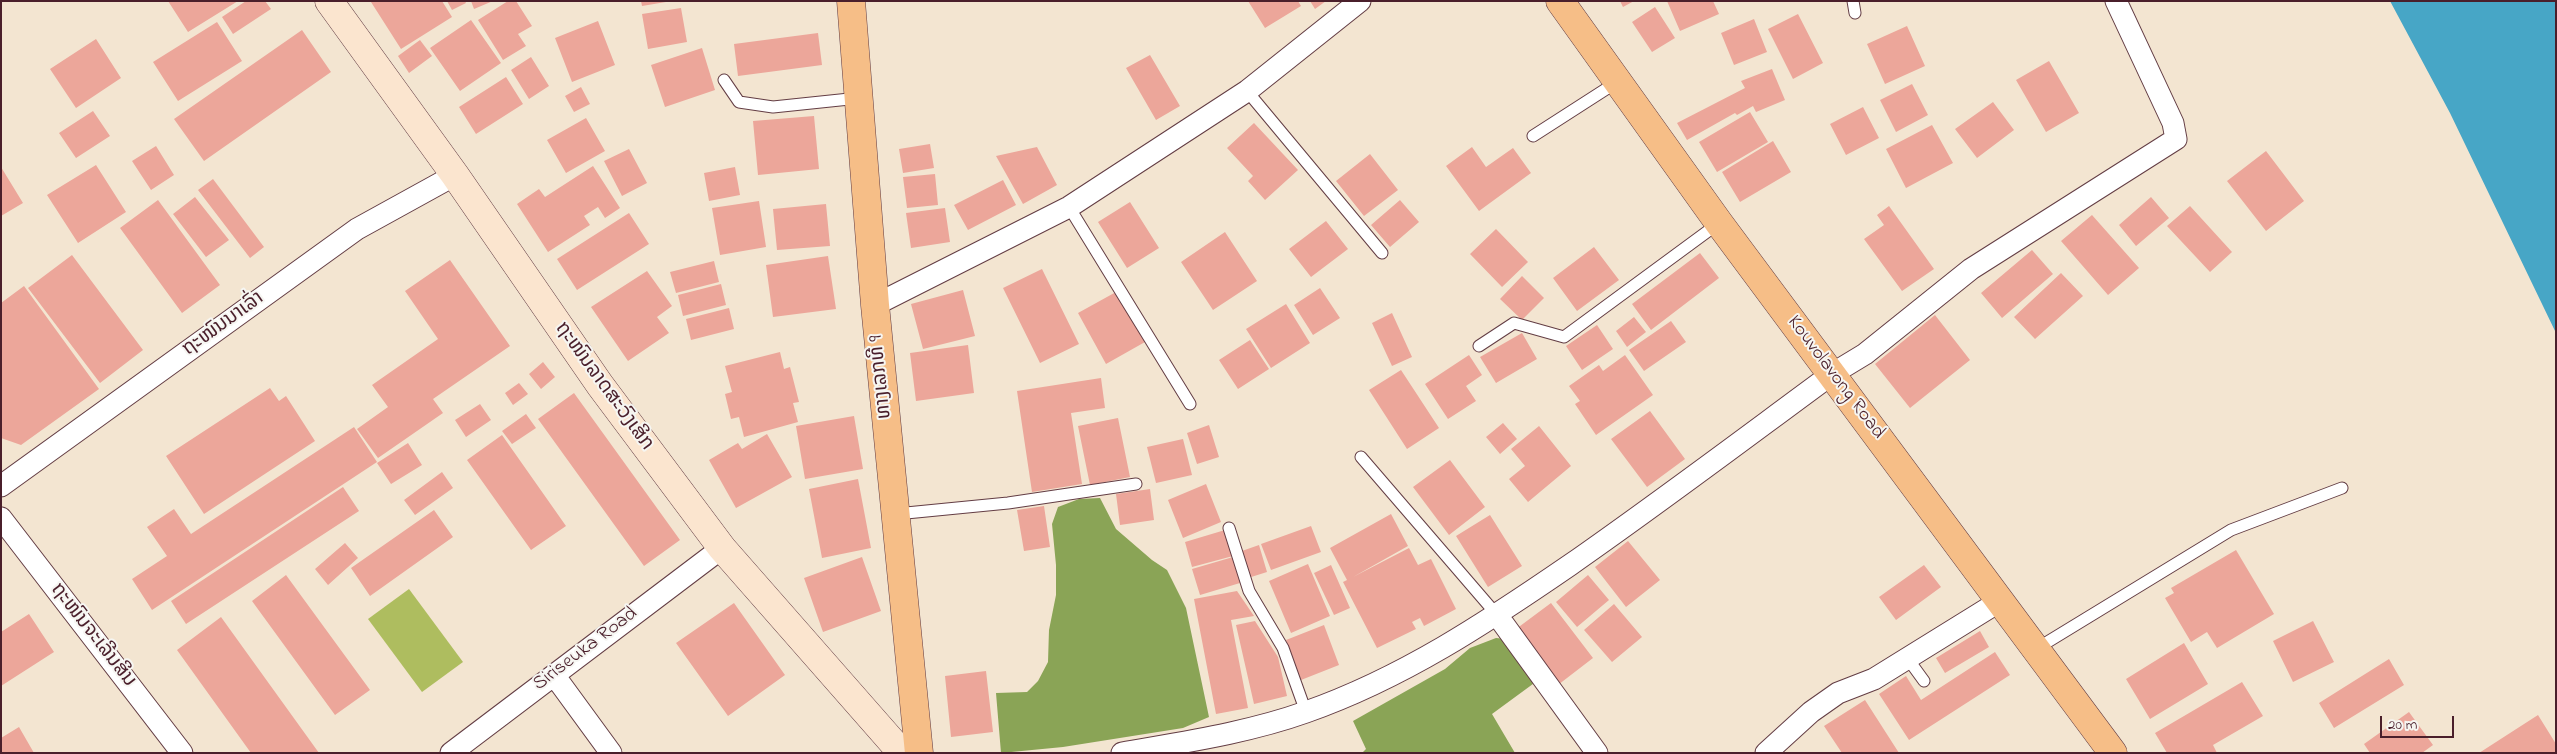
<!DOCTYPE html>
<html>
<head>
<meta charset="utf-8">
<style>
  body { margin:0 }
  #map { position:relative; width:2557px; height:754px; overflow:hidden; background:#f3e5d1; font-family:"Indie Flower",sans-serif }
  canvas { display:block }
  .frame { position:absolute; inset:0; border:2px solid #4a1f2b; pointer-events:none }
  .scale { position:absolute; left:2380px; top:716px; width:74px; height:22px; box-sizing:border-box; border:2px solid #4a1f2b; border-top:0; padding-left:6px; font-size:15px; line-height:18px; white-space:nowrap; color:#4a1f2b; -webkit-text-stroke:4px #f6f6f2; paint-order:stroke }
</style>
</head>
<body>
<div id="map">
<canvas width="2557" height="754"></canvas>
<div class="frame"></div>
<div class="scale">20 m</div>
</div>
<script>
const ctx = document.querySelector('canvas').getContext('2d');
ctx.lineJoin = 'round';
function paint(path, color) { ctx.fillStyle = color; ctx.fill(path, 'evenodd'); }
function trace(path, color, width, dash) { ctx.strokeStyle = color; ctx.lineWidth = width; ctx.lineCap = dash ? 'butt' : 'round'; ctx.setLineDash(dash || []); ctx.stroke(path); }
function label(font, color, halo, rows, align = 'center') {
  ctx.font = font + ' "Indie Flower","Noto Sans Lao",sans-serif'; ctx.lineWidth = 4; ctx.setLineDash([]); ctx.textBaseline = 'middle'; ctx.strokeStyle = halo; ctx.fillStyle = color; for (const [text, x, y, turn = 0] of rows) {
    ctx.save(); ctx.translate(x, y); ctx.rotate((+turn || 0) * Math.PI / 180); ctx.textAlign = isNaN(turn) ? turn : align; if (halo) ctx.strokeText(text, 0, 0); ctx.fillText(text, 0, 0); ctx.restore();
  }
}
const green = new Path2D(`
  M409 589 463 662 422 692 368 619Z`);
const forest = new Path2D(`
  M1100 498 1116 529 1152 560 1167 570 1186 608 1209 717 1183 728 1063 747 1001 753 996 693 1027 692 1038 681 1048 662 1049 630 1056 595V565L1052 524 1058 507 1079 499Z
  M1496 638 1507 639 1537 681 1492 714 1515 753H1362L1366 749 1353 721 1445 669 1470 648Z`);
const water = new Path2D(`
  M2390 1H2556V333L2450 113Z`);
const building = new Path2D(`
  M168 1H238L188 32Z
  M246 1H265L271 9 233 34 222 17Z
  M442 1 452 17 401 49 371 2Z
  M447 1H465L466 3 452 10Z
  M471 1H493L474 9Z
  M508 1H516L532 26 518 34 526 46 503 60 478 20Z
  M641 1H666V2L642 6Z
  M1248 1H1298L1301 6 1265 28Z
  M1310 1H1326L1315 9Z
  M1620 1H1634L1623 7Z
  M1667 1H1713L1719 14 1680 31Z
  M1655 7 1675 38 1652 52 1632 22Z
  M681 8 687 42 648 49 642 14Z
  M1798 14 1823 63 1793 79 1768 29Z
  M1754 19 1767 52 1734 65 1721 33Z
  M471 20 501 63 460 91 430 48Z
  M598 21 615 65 572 82 555 38Z
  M217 22 242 61 178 101 153 62Z
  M1907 26 1925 66 1885 84 1867 44Z
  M302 30 331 72 204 161 174 119Z
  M818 33 822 65 738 76 734 44Z
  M96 39 121 78 76 108 50 69Z
  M420 40 432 56 409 73 398 56Z
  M702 48 715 90 665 107 651 65Z
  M1150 55 1180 106 1156 120 1126 68Z
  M531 57 549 86 529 99 511 70Z
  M2049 61 2079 113 2046 132 2016 80Z
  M1772 69 1785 100 1756 112 1753 106 1737 115 1735 113 1687 140 1677 123 1745 88 1741 81Z
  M506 77 523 104 476 134 459 107Z
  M1912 84 1928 115 1896 132 1880 100Z
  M581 87 590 104 574 112 565 96Z
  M1993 102 2014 130 1977 158 1955 129Z
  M1863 107 1879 138 1846 155 1830 124Z
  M93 111 110 136 76 158 59 133Z
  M1750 112 1768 142 1717 172 1699 142Z
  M814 116 819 169 758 175 753 121Z
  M586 118 605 151 566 173 547 140Z
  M1254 123 1298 170 1265 200 1248 181 1253 176 1227 148Z
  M1932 125 1953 163 1906 188 1886 149Z
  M1773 141 1791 172 1740 202 1722 172Z
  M930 144 934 168 903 173 899 149Z
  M156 146 174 175 151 190 132 161Z
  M1037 147 1057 185 1023 204 996 156Z
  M1472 147 1486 167 1513 148 1531 173 1479 211 1446 166Z
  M629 149 647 183 622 196 604 161Z
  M2266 151 2304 201 2266 231 2227 181Z
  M1370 154 1398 190 1364 216 1336 181Z
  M96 165 126 212 78 243 47 195Z
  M593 166 620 208 605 218 598 207 584 216 590 225 548 252 517 204 539 189 545 197Z
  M1 167 23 203 1 216Z
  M735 167 740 195 709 201 704 173Z
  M935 174 938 205 907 208 903 177Z
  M213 179 264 247 250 258 198 190Z
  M1003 180 1016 205 968 230 954 205Z
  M195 197 229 240 206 257 173 214Z
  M2151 197 2169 218 2136 246 2119 225Z
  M158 200 220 285 182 313 120 228Z
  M1400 200 1419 222 1390 247 1371 225Z
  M759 201 766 247 720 255 712 208Z
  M1130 202 1159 248 1127 268 1098 222Z
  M826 204 830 246 777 250 773 209Z
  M1889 206 1934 269 1902 291 1864 239 1884 225 1877 215Z
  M2190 206 2232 252 2210 272 2167 226Z
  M945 208 950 242 911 248 906 213Z
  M629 213 649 244 577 290 557 259Z
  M2092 215 2139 268 2108 295 2061 241Z
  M1326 221 1348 249 1311 277 1289 249Z
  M1496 229 1528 262 1502 287 1470 254Z
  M1225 232 1257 281 1213 310 1181 262Z
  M1594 247 1619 280 1577 311 1553 278Z
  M2032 250 2053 274 2002 318 1981 293Z
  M1700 253 1719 278 1651 330 1632 304Z
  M72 255 143 350 100 383 28 288Z
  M828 256 836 309 773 317 766 265Z
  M450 260 510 346 433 399 443 413 378 458 357 429 388 407 372 385 438 339 405 291Z
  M714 261 719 282 676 293 670 272Z
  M1042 269 1079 344 1040 363 1003 288Z
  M647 271 672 306 657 317 669 333 628 361 591 307Z
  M2061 273 2083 296 2035 339 2014 317Z
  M1522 276 1544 298 1522 320 1500 299Z
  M721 284 726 305 683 316 678 295Z
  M24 286 99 389 21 445 1 438V303Z
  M1320 288 1340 318 1313 335 1294 305Z
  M963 290 975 336 923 349 911 304Z
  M1116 292 1145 342 1106 364 1078 313Z
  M1286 304 1310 343 1271 368 1246 329Z
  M729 308 734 329 691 340 686 319Z
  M1392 313 1412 357 1392 366 1372 323Z
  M1935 315 1970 360 1910 408 1875 364Z
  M1634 317 1646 332 1627 347 1616 331Z
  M1671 321 1686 342 1644 371 1629 350Z
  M1597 325 1613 349 1582 370 1566 346Z
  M1522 333 1537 359 1496 383 1480 357Z
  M1250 340 1269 369 1238 389 1219 360Z
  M968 345 974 393 916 401 910 353Z
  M780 352 784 369 790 367 799 402 793 403 798 422 744 437 739 417 731 419 725 394 732 392 725 366Z
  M1469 355 1482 375 1466 386 1476 401 1448 419 1425 384Z
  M1625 355 1653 395 1596 435 1575 404 1580 401 1569 386 1599 365 1603 371Z
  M543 362 555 377 541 389 529 374Z
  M1401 370 1439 428 1407 449 1369 390Z
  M1101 378 1105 408 1071 413 1082 484 1032 492 1017 391Z
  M519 383 528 394 513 405 505 393Z
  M270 388 279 401 286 396 315 441 204 514 166 456Z
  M574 393 680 540 644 566 538 419Z
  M480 404 491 420 466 437 455 420Z
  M1650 411 1685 459 1647 487 1611 439Z
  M526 414 536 428 512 444 502 431Z
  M854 416 863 469 805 479 796 426Z
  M1118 418 1130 477 1090 485 1078 426Z
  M1503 423 1517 439 1500 454 1486 437Z
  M1209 425 1219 457 1197 464 1187 433Z
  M1539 426 1571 466 1528 502 1509 479 1525 466 1511 449Z
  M354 427 377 462 152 610 132 579 167 556 147 527 174 509 191 534Z
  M767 434 792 477 736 508 709 460 738 443 742 449Z
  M502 435 566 526 531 550 467 460Z
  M1183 439 1192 475 1156 483 1147 447Z
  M408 443 422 465 391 484 377 463Z
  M1450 460 1485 507 1449 535 1413 487Z
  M442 472 453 488 415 515 404 500Z
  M858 479 871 548 822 558 809 489Z
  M1206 484 1221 522 1183 538 1168 500Z
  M343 487 359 511 186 624 171 601Z
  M1150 489 1154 520 1120 525 1116 494Z
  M1044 506 1050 547 1024 551 1017 510Z
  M434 510 453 537 370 596 351 568Z
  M1391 514 1408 546 1353 577 1409 548 1418 565 1431 559 1456 609 1424 626 1420 618 1412 622 1416 629 1377 648 1343 582 1347 580 1330 548Z
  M1490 515 1522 566 1488 587 1456 536Z
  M1311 526 1321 552 1271 570 1261 544Z
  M1225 530 1233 556 1192 567 1185 542Z
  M1628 541 1660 580 1626 607 1595 567Z
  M345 543 358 558 328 585 315 569Z
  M1259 545 1267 572 1248 578 1239 552Z
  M2236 550 2274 614 2217 648 2207 632 2191 642 2165 598 2174 593 2171 588Z
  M862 557 881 611 823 632 804 578Z
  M1233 557 1240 583 1200 595 1192 569Z
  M1308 564 1330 616 1291 633 1269 581Z
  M1331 565 1350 608 1334 615 1314 573Z
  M1924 565 1941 587 1896 620 1879 597Z
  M286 575 370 690 335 715 252 601Z
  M1588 575 1609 600 1577 627 1556 602Z
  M1237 591 1254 616 1231 620 1248 708 1216 714 1194 599Z
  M734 603 785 675 728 716 676 643Z
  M1551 603 1593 658 1554 688 1512 632Z
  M1614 604 1642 637 1612 662 1584 630Z
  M29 614 54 652 1 686V632Z
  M221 617 319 753H251L177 650Z
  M1255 621 1278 657 1287 696 1254 704 1236 625Z
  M2313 621 2334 662 2293 682 2273 641Z
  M1324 625 1339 665 1301 680 1286 640Z
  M1980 631 1989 647 1945 673 1936 658Z
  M2184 643 2208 684 2150 719 2126 679Z
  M1995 652 2010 675 1909 740 1879 694 1906 676 1921 700Z
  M2389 659 2404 685 2334 728 2319 703Z
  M986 671 993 732 951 737 945 676Z
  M2242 682 2263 716 2213 745 2217 753H2167L2155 733Z
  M1865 700 1899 753H1842L1824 726Z
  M2409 712 2433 745 2422 753H2370L2364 744Z
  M2538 715 2556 744V753H2479Z
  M19 727 34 753H1V738Z`);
const lane = new Path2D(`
  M1853 1 1855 13
  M724 80 739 102 773 107 859 98
  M1247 91 1382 253
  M1533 136 1617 82
  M1069 207 1190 404
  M1479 346 1514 323 1564 337 1719 223
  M1361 457 1497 615
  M896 514 1008 503 1136 484
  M1229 528 1249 591 1283 648 1306 712
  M2036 649 2231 530 2342 488
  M1908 659 1924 681`);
const street = new Path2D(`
  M875 305 1069 207 1247 91 1360 1
  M1 486 357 229 455 175
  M1 518 182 753
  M1497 615 1597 753
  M554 675 611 753
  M451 753 722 548
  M1122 753C1184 742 1247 733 1306 712 1403 678 1487 622 1570 565 1659 503 1745 438 1832 374L1865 354 1971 269 2176 139 2173 123 2116 1
  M1766 753 1811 712 1838 693 1874 679 2000 601`);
const secondary = new Path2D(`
  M329 1 455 175 600 385 722 548 902 753`);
const primary = new Path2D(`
  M851 1 875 305 919 753
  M1560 1 1719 223 2113 753`);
const streetNames = [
  ["ຖະໜົນນາເລົ່າ",224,325,-36],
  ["ທາງເລກທີ 9",882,377,-96],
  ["Kouvolavong Road",1835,378,53],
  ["ຖະໜົນລາດສະວົງເສິກ",603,387,54],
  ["ຖະໜົນຈະເລີນສິນ",92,636,52],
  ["Siriseuka Road",586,650,-37]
];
paint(green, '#aebd5f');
paint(forest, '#8aa456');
paint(water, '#47a6c6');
paint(building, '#eca69a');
trace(lane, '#633d44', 13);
trace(street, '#633d44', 23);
trace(secondary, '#633d44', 29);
trace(primary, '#633d44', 29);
trace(lane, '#fff', 11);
trace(street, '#fff', 21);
trace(secondary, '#fbe5cf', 28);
trace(primary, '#f6be87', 28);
label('20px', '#4a1f2b', '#f6f6f2', streetNames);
</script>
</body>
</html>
